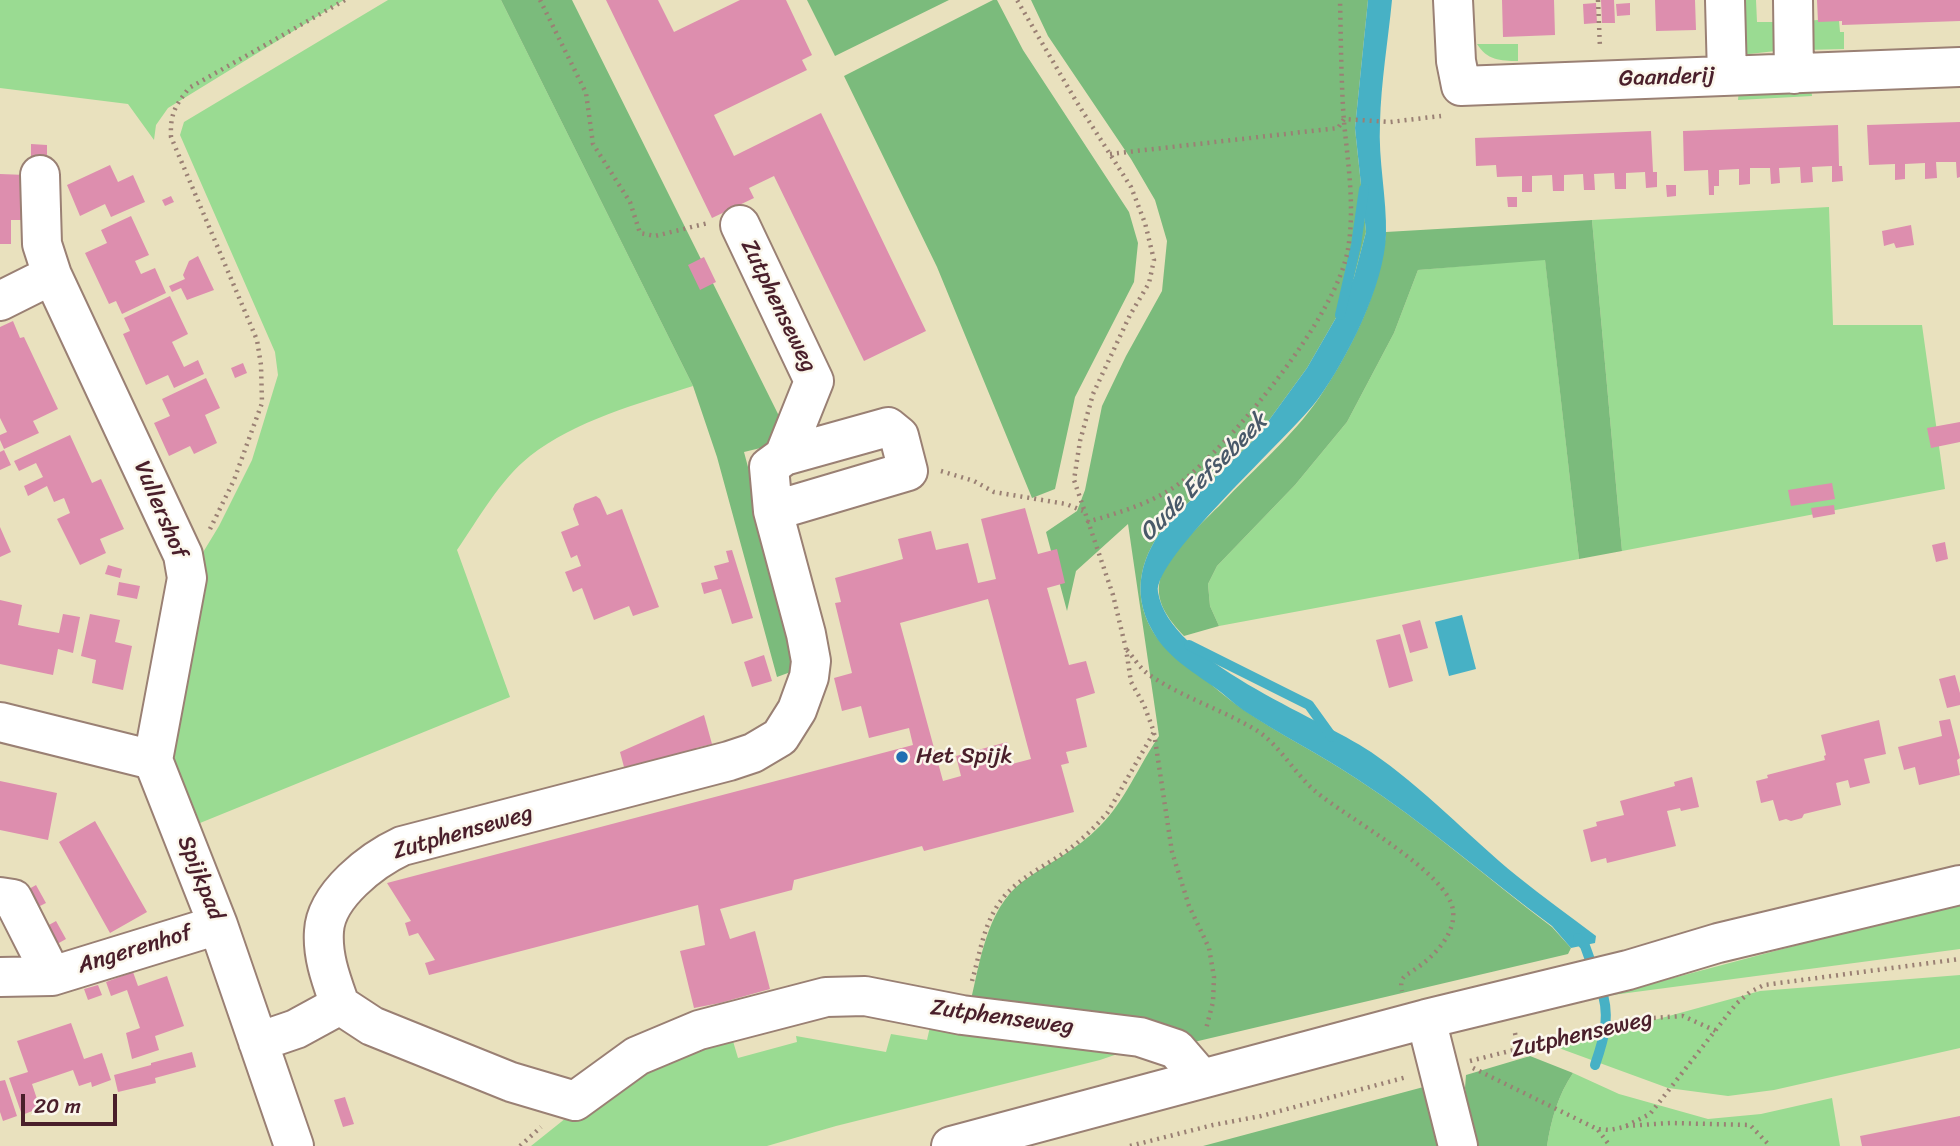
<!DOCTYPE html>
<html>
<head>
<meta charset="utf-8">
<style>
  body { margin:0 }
  #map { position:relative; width:1960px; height:1146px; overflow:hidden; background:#e9e1be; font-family:Sriracha,sans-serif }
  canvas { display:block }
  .scale { position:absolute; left:21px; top:1094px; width:96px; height:32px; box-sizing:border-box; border:4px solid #4a1f2b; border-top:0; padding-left:9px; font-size:21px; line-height:24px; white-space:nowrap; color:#4a1f2b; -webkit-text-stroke:5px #fbf7ec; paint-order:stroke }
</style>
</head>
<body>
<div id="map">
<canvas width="1960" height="1146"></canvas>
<div class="scale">20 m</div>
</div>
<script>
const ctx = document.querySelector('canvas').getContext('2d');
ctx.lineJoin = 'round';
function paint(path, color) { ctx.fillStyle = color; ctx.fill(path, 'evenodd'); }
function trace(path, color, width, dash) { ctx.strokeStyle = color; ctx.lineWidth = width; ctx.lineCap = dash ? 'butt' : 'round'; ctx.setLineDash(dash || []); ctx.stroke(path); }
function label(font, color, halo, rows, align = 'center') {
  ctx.font = font + ' Sriracha,sans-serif'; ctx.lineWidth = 5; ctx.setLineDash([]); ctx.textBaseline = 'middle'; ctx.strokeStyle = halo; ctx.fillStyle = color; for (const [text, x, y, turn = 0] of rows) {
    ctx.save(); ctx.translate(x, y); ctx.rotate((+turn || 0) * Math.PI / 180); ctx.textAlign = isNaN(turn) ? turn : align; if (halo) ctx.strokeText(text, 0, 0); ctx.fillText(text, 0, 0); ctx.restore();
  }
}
const green = new Path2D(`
  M0 0H344L168 108 156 125 154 140 128 104 0 88Z
  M388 0H501L693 386C638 404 576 420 530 456 500 480 479 518 457 550L510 697 200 823 186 789 170 762 177 719 206 583 202 554 219 526 252 460 278 375 275 352 180 135 184 122Z
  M1730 0H1756L1757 22H1784V50L1732 56Z
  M1818 20 1839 21 1840 32H1844V49L1804 50 1803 21Z
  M1477 44H1518V61C1500 61 1487 60 1477 44Z
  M1811 86 1812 96 1738 100 1739 89Z
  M1829 207 1833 325H1922L1945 489 1622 551 1592 220Z
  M1545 259 1579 559 1219 626 1210 606 1208 584 1217 566 1295 485 1347 422 1394 333 1418 270Z
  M1960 902V949L1605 996Z
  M1960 975V1048L1774 1090 1728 1096 1668 1088 1556 1047 1760 991Z
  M932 1018 1135 1048 1100 1060 836 1126 767 1146H531L586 1102 730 1031 738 1058 797 1042 796 1036 886 1052 891 1034 927 1040Z
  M1573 1073 1619 1094 1708 1119 1761 1114 1832 1098 1840 1146H1547C1551 1120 1558 1095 1573 1073Z`);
const forest = new Path2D(`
  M501 0H572L783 424 777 444 744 452 797 651 796 670 777 677 717 457 693 386Z
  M807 0H949L835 56Z
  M993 0H997L1023 50 1129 212 1138 243 1134 282 1075 397 1055 489 1032 498 937 267 844 76Z
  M1031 0H1368L1355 128 1366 232 1354 277 1337 316 1307 368 1256 438 1168 522C1142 554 1130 591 1152 630 1161 647 1179 658 1194 670 1210 683 1226 698 1244 710 1280 735 1320 754 1357 779 1425 823 1487 878 1552 927L1571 948 1568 954 1194 1042 970 1004C980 963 986 910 1022 882 1048 863 1077 850 1100 826 1125 801 1139 765 1159 736L1128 524 1076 571 1067 611 1046 532 1077 511 1085 490 1102 406 1126 356 1162 291 1167 241 1155 200 1131 159 1048 36Z
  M1592 220 1622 551 1579 559 1545 260 1418 270 1394 333 1347 422 1295 485 1217 566 1208 584 1210 606 1219 626 1184 636C1168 619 1153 600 1161 576 1168 554 1205 520 1222 503 1254 469 1293 436 1319 398 1352 349 1381 290 1386 232Z
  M1530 1056 1573 1073C1558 1095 1551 1120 1547 1146H1475L1465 1088 1466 1075Z
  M1431 1085 1448 1146H1203Z`);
const water = new Path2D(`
  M1368 0H1392C1388 41 1381 82 1380 123 1378 160 1387 198 1386 235 1384 285 1348 358 1318 399 1292 435 1153 558 1158 592 1169 662 1316 715 1371 752 1424 788 1468 836 1517 876 1543 897 1570 916 1596 936L1595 943 1571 948 1552 926C1487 878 1425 823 1357 779 1320 754 1280 735 1243 710 1233 703 1224 694 1214 687 1191 671 1165 655 1152 630 1130 591 1142 554 1168 522L1256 438 1307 368 1337 316 1354 277 1366 232 1355 128Z
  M1462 615 1476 669 1449 676 1435 622Z`);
const stream = new Path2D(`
  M1340 315 1356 245 1364 189
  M1189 645 1309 705 1332 737
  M1578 938 1585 946 1594 971
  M1595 1065C1605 1036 1611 1015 1600 985`);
const building = new Path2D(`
  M606 0H658L674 32 740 0H786L812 55 802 60 807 70 714 115 734 156 821 113 926 331 864 361 774 176 749 188 754 198 712 218Z
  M1502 0H1554L1555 35 1503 37Z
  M1601 0H1614L1615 23H1602Z
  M1655 0H1695L1696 30 1656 31Z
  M1817 0H1960V21L1842 25V21L1818 22Z
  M1596 3 1597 23 1584 24 1583 4Z
  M1630 3V15L1617 16 1616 4Z
  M1960 122V177L1957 178 1956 162H1936L1937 178 1925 179V163L1905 164V179L1895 180V164L1869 165 1867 125Z
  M1838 125 1839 166H1842L1843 181 1832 182V166L1812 167 1813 182 1801 183 1800 167 1779 168 1780 183 1771 184 1770 168H1750V184L1739 185V169L1719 170V186H1714V195H1709L1708 170 1684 171 1683 131Z
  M1651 131 1653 172H1657V187L1646 188 1645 172 1626 173V189H1615L1614 173 1594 174 1595 190H1584L1583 174 1564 175V191H1553L1552 175 1532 176V192H1522V176L1497 177 1496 165 1476 166 1475 138Z
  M31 144 47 145V164H31Z
  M110 165 118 182 133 175 145 202 111 217 105 204 80 216 67 185Z
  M0 174 26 175V220H11V244H0Z
  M1666 185H1676V196L1667 197Z
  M171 196 174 202 165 206 162 200Z
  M1507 197H1517V207H1508Z
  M131 216 149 255 135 261 141 274 155 268 166 293 122 314 116 301 109 304 85 253 107 243 101 230Z
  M1911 225 1914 245 1896 248 1894 243 1884 246 1882 231Z
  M198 256 214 290 187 300 181 288 172 292 169 286 185 279 183 275 189 261Z
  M704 257 716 282 700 290 688 265Z
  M170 296 188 334 172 342 184 367 198 360 204 374 174 388 168 375 146 385 123 334 130 331 124 318Z
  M13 321 20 338 24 337 58 409 33 421 39 433 4 449 0 440V435L7 432 0 418V327Z
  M243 363 247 373 235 378 231 368Z
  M206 378 220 408 205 415 217 443 194 454 190 446 169 456 154 423 170 416 162 399Z
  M1960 422V442L1931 448 1927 428Z
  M70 435 92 483 101 479 124 529 100 539 106 553 80 565 57 519 70 513 64 498 54 502 47 486 28 496 24 486 43 477 36 463 19 471 14 461Z
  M4 450 11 465 0 470V452Z
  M1832 483 1835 499 1791 506 1788 490Z
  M596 496 600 499 607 515 622 509 659 607 633 616 629 606 594 620 582 588 573 592 565 572 581 566 577 555 571 558 561 532 579 525 573 509 575 504Z
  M1834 505 1835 514 1813 518 1811 508Z
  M1025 508 1038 554 1057 549 1065 583 1047 588 1069 665 1086 661 1095 693 1076 699 1087 747 1066 752 1069 763 1061 765 1074 812 924 851 922 846 794 880 792 890 720 909 730 939 755 931 770 989 720 1003 694 1008 680 951 705 945 698 905 429 975 425 963 435 960 418 933 409 936 405 923 411 921 387 883 913 745 909 728 869 738 861 706 842 711 834 678 852 673 835 603 841 602 835 578 903 559 898 539 931 531 936 550 968 543 978 583 996 579 981 519ZM988 599 1031 759 1012 764 1007 742 956 756 961 776 943 781 900 623Z
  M0 527 11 552 0 557Z
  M1945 542 1948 559 1936 562 1932 545Z
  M732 550 753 618 732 624 721 589 704 594 701 583 718 579 714 566 729 562 726 551Z
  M108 565 122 569 120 578 105 574Z
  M119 582 140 586 137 599 117 595Z
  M0 600 22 605 18 625 32 628 59 633 63 614 80 617 73 653 58 649 53 675 0 664Z
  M90 614 120 620 115 642 132 646 123 690 92 683 96 660 81 656Z
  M1420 620 1428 648 1410 653 1402 625Z
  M1400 634 1413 681 1389 688 1376 640Z
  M764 655 772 681 752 687 744 662Z
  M1955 675 1960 693V705L1947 708 1939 679Z
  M704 715 712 744 696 748V755L644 768 641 763 624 767 620 752Z
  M1950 719 1960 758 1957 760 1960 775 1919 785 1915 767 1904 770 1898 747 1942 736 1939 721Z
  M1879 720 1886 754 1864 759 1870 783 1850 788 1848 780 1836 783 1841 805 1804 814 1802 818 1791 821 1786 819 1779 821 1773 800 1761 803 1756 781 1768 778 1767 775 1825 760 1824 756 1826 755 1821 735Z
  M1692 777 1699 807 1681 811 1680 808 1667 811 1676 846 1607 863 1606 858 1591 862 1583 830 1597 826 1596 822 1624 815 1620 801 1675 786 1674 782Z
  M0 781 57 793 48 840 0 830Z
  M95 821 147 912 110 933 59 842Z
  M36 885 46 903 30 911 20 894Z
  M56 921 66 939 50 948 40 930Z
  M133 972 138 986 167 976 184 1026 155 1036 159 1050 132 1059 126 1033 140 1028 127 990 111 996 106 982Z
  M98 985 102 995 88 1000 84 989Z
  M71 1023 84 1059 102 1053 111 1080 92 1087 91 1082 79 1086 73 1070 32 1084 40 1108 22 1115 9 1078 28 1072 17 1041Z
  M192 1052 196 1067 155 1078 156 1083 118 1092 114 1075 151 1065V1063Z
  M5 1080 17 1116 3 1121 0 1112V1081Z
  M345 1097 354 1124 343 1127 334 1100Z
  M1960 1116V1146H1862L1860 1136Z`);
const path = new Path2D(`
  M540 0 586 93 593 144 630 202 640 233 655 236 708 223
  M1598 0 1600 48
  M1110 154 1338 128 1344 119 1390 122 1441 116
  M941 471 974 481 994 492 1066 504 1083 511
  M1087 522C1118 513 1153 503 1180 483 1233 442 1337 316 1348 249 1355 208 1348 163 1344 122 1341 82 1341 41 1340 0
  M210 529 234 480 262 403 261 365 257 340 171 137C170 114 175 106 189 88L345 0
  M1127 650C1133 657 1140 668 1148 674 1181 697 1221 709 1256 730 1280 745 1294 773 1315 791 1345 817 1450 873 1453 911 1456 935 1432 958 1414 970 1409 974 1404 975 1402 980 1401 984 1401 987 1402 991
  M1154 733 1172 852 1189 906 1209 948 1214 977 1213 1002 1206 1029
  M972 981C979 957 983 929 996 908 1012 880 1043 868 1068 850 1083 839 1096 826 1108 812L1154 732 1144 705 1131 682 1126 649 1113 595 1074 480 1080 441 1093 394 1130 315 1149 283 1154 260 1145 223 1131 187 1076 101 1017 0
  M1515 1033 1518 1049
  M1470 1061 1637 1019 1683 1016 1716 1031
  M1473 1068 1597 1129 1610 1130 1624 1127 1650 1114 1736 1004 1750 992 1764 985 1960 959
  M1626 1126 1670 1123 1750 1125 1770 1146
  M1598 1130 1610 1146
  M520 1146 541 1127
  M1130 1146 1213 1125 1261 1116 1407 1077`);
const minor = new Path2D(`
  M1453 0 1456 61 1461 86 1960 67
  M1725 0 1727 76
  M1793 0 1794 74
  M40 175 42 244 52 275
  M740 225 814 381 784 456 769 467 773 511 806 634 811 661 809 677 797 710 780 737 753 753 729 761 402 846C372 860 326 895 324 931 322 957 332 982 340 1005L372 1026 511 1082 575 1101 637 1056 699 1030 826 997 865 996 962 1015 1140 1037 1176 1049 1201 1078
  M0 301 52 275 183 555 187 578 153 760
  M773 511 908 471 899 436 888 427 784 456
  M0 722 153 760 218 925 294 1146
  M0 897 13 899 52 976
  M0 977 52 976 218 925
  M1426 1019 1458 1146
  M258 1042 296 1029 340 1005
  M951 1146 1426 1019 1628 970 1718 943 1960 885`);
const markers = [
  [902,757,7,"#1f6fb2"]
];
const streetNames = [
  ["Gaanderij",1667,78,-2],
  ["Zutphenseweg",778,306,64],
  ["Vullershof",160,510,67],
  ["Zutphenseweg",463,833,-16],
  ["Spijkpad",200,878,68],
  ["Angerenhof",135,950,-17],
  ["Zutphenseweg",1002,1018,8],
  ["Zutphenseweg",1582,1035,-13]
];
const poiNames = [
  ["Het Spijk",916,757]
];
const waterNames = [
  ["Oude Eefsebeek",1204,478,-45]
];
paint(green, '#9adb92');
paint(forest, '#7bbb7c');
paint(water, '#47b1c5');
trace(stream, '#47b1c5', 10);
paint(building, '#dd8eae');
trace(minor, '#9a8074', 42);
trace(path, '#9a8074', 4.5, [2, 5]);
trace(minor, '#fff', 38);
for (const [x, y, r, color] of markers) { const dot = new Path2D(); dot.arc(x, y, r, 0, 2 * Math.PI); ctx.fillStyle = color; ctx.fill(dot); trace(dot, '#fbf7ec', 2.5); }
label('23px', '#4a1f2b', '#fbf7ec', streetNames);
label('23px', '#4a1f2b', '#fbf7ec', poiNames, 'left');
label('italic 24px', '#495969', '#fbf7ec', waterNames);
</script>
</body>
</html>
